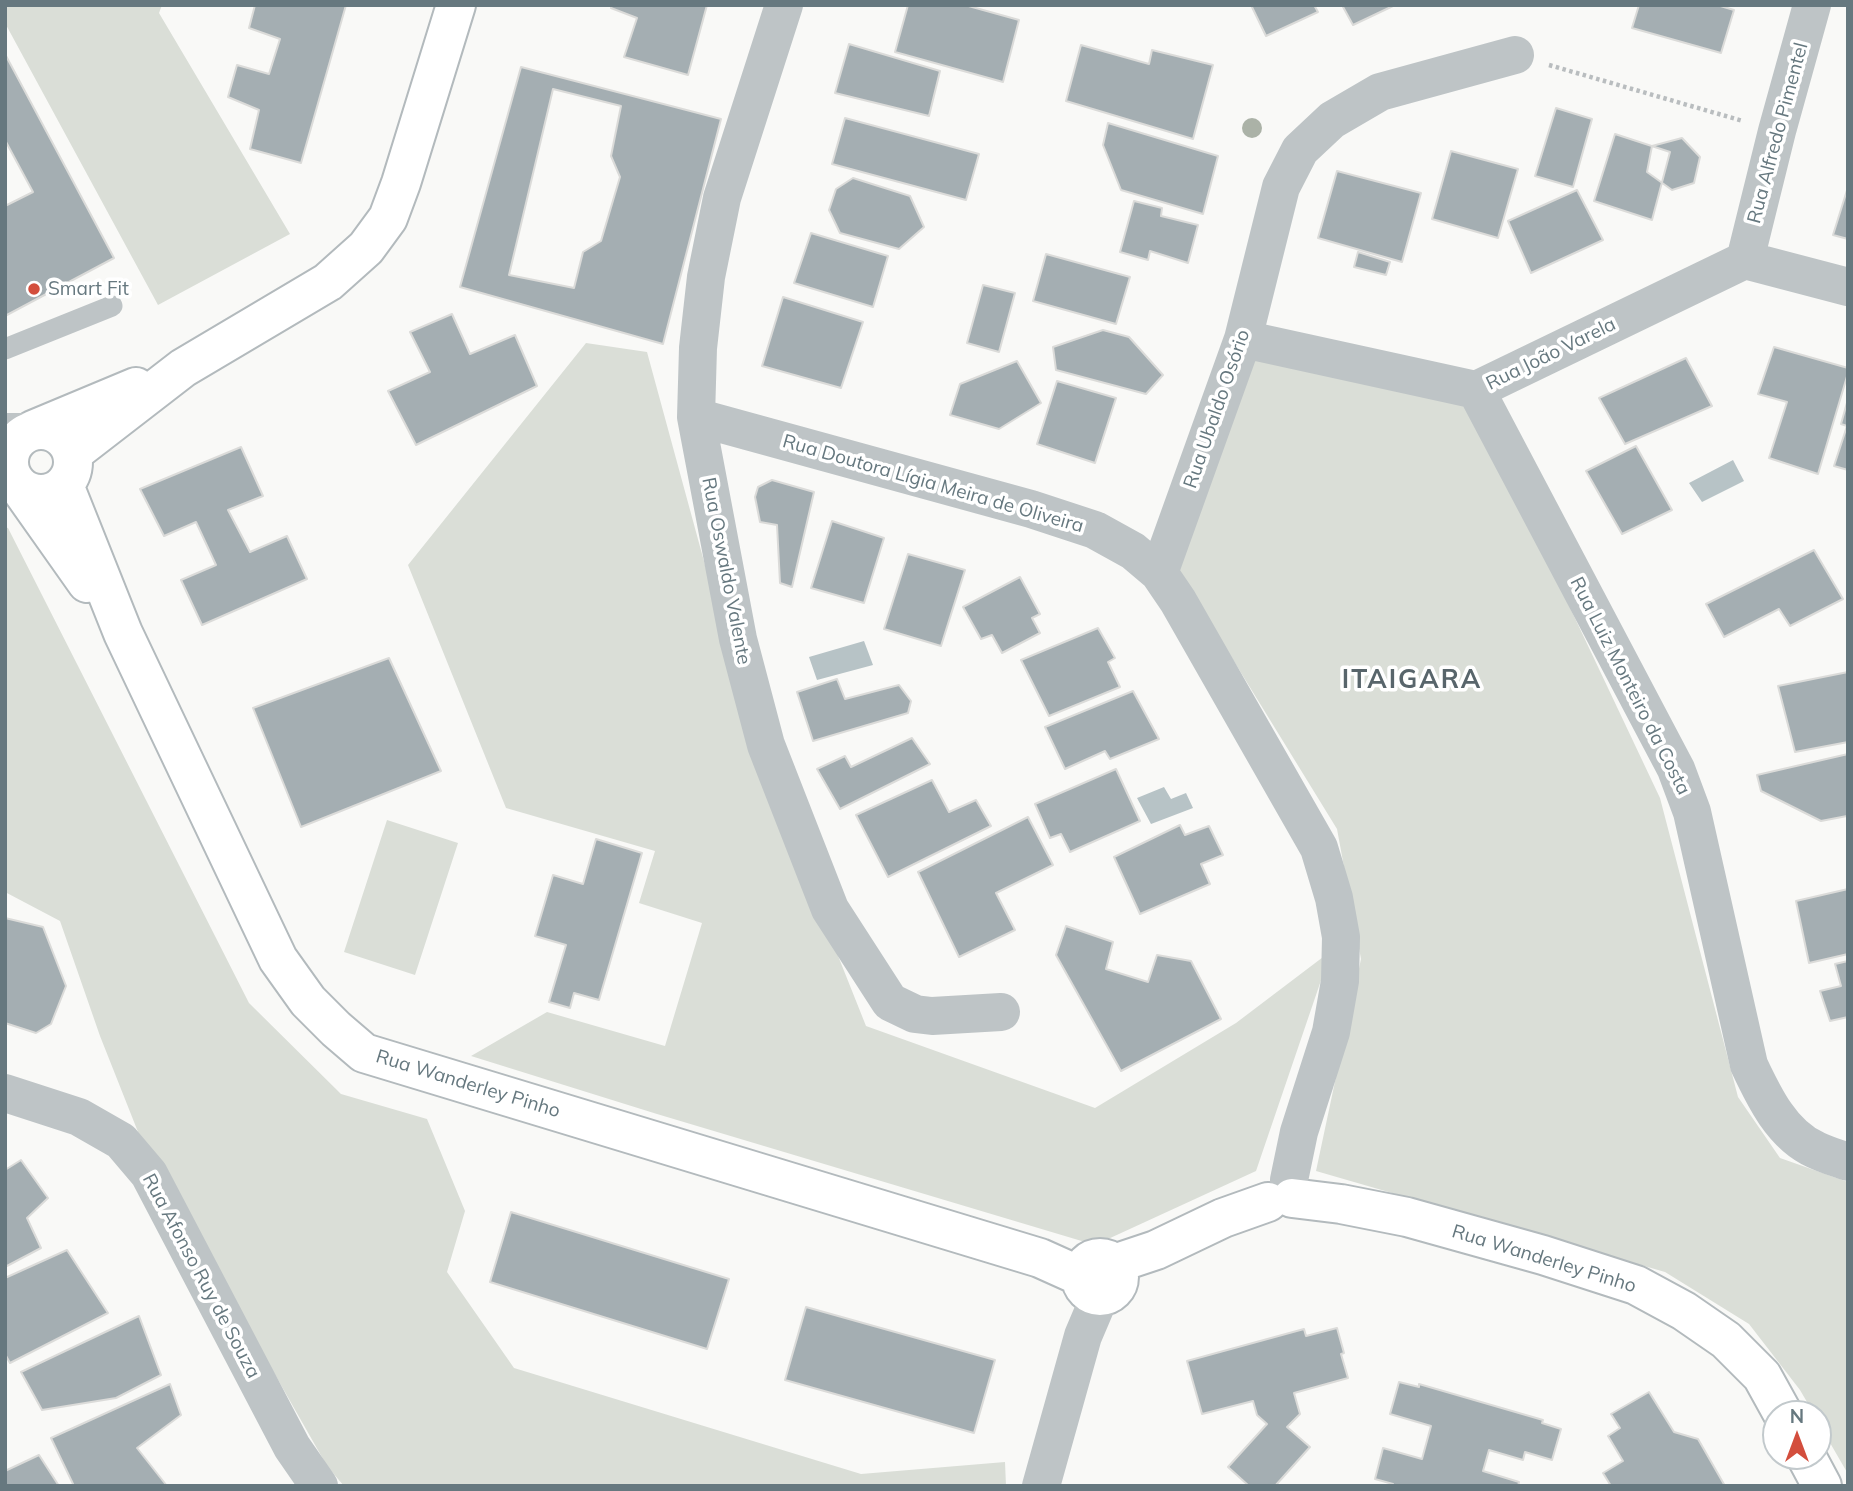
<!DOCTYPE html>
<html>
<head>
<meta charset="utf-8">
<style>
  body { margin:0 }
  #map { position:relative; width:1853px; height:1491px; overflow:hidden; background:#f9f9f7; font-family:Mulish,sans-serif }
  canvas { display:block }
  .frame { position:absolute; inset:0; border:7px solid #66787f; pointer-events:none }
  .north { position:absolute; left:1762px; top:1400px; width:70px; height:70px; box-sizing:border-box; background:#fff; border:2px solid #c2c9cc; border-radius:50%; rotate:0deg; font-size:19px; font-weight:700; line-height:28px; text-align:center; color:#66787f }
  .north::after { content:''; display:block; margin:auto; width:24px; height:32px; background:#d34e3d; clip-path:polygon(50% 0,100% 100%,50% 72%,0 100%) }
</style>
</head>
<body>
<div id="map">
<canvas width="1853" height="1491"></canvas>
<div class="frame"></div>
<div class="north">N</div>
</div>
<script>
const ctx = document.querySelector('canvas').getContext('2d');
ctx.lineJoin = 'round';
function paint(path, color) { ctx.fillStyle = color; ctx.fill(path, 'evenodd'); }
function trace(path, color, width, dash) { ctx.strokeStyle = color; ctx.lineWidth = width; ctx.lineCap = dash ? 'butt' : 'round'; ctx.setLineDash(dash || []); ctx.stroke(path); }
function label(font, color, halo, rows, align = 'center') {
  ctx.font = font + ' Mulish,sans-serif'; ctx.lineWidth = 7; ctx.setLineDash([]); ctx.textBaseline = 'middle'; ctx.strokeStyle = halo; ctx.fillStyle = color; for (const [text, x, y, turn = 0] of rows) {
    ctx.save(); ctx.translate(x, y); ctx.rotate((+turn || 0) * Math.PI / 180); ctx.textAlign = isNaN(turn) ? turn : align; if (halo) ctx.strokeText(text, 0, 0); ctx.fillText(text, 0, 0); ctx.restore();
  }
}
const green = new Path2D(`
  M5 5H162L159 13 290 234 158 305 5 23Z
  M586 343 647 352 754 745 866 1026 1095 1108 1236 1023 1331 951 1256 1171 1095 1245 657 1114 471 1056 547 1012 665 1046 702 923 639 903 655 851 506 808 408 565Z
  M1236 354 1468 392 1660 798 1738 1097 1780 1158 1848 1182V1474L1818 1422V1414H1814L1800 1390 1749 1324 1665 1272 1316 1171 1361 959 1337 829 1176 567Z
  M5 527 8 528 249 1003 341 1094 427 1119 465 1211 447 1272 514 1368 861 1474 1005 1462 1006 1486H344L327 1466 140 1137 100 1036 60 921 5 892Z
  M387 820 458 843 415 975 344 952Z`);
const water = new Path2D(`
  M1733 460 1744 481 1702 502 1689 483Z
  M864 641 873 665 817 680 809 657Z
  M1164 787 1171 799 1186 793 1193 808 1151 824 1137 798Z`);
const building = new Path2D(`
  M255 5H346L301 163 250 149 259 110 228 97 237 65 269 74 280 39 249 28Z
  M612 5H707L688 75 624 57 637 18 611 8Z
  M908 5H965L1019 20 1003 82 895 52Z
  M1251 5H1314L1318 12 1266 36Z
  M1342 5H1393V6L1353 25Z
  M1639 5H1717L1734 10 1721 53 1632 28Z
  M849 44 940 71 929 116 835 93Z
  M1081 45 1149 64 1152 50 1213 65 1193 139 1066 101Z
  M5 54 114 258 5 316V206L33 192 5 140Z
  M521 67 721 119 663 344 460 287Z
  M553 89 621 106 611 156 620 177 601 241 583 252 574 288 509 275Z
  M1556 108 1592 119 1573 187 1535 176Z
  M845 118 979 154 966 200 832 164Z
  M1108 123 1218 156 1203 214 1121 190 1103 145Z
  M1615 134 1670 152 1652 220 1594 201Z
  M1682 138 1700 157 1694 183 1672 190 1647 172 1652 146Z
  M1451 151 1518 169 1498 238 1432 219Z
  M1337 171 1421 193 1402 262 1318 238Z
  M853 178 910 196 924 227 899 249 840 233 829 210 836 189Z
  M1848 187V239L1833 235Z
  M1577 190 1603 240 1531 273 1508 221Z
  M1134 201 1162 208 1161 216 1198 225 1188 263 1150 251 1148 260 1120 252Z
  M811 233 888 256 873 307 794 283Z
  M1358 252 1390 262 1386 275 1354 267Z
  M1046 254 1130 277 1116 324 1033 301Z
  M983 285 1015 293 999 352 967 343Z
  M783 297 863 322 841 388 762 366Z
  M452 314 470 354 515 335 537 386 416 445 388 391 430 372 410 332Z
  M1103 330 1129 337 1163 375 1146 394 1056 370 1053 347Z
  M1774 347 1848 368V373L1818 474 1769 458 1787 402 1758 394Z
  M1686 358 1712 406 1625 444 1599 398Z
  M1017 361 1041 403 999 429 950 415 960 384Z
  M1057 381 1116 398 1095 463 1037 444Z
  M1848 399V470L1834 466 1847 426 1841 424Z
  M1636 446 1672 510 1622 534 1586 471Z
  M241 447 263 496 228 510 250 552 287 536 307 579 202 625 181 580 216 565 196 522 164 536 140 489Z
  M772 480 814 492 792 587 780 583 777 525 760 522 755 497 758 487Z
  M832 521 884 538 864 603 811 588Z
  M1814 550 1843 599 1790 626 1779 609 1724 637 1706 604Z
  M908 554 965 570 941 646 884 629Z
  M1020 577 1040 614 1032 618 1040 633 1002 653 992 635 981 639 963 607Z
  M1098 628 1115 658 1108 662 1120 687 1049 716 1021 660Z
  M389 658 441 771 301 827 253 708Z
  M1848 672V742L1795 752 1778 686Z
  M837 679 845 699 899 685 911 701 908 713 813 741 797 692Z
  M1133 691 1159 739 1110 759 1105 751 1065 769 1045 727Z
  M912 738 930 764 840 809 817 769 845 756 851 767Z
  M1848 754 1847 816 1821 821 1761 791 1757 775Z
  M1116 769 1140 821 1070 852 1061 834 1050 838 1035 804Z
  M932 780 949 812 976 800 991 826 888 877 856 815Z
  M1028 817 1053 865 996 893 1015 930 959 957 918 872Z
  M1180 825 1185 835 1209 826 1223 855 1201 864 1210 884 1140 914 1114 857Z
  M596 839 642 853 599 1000 574 993 570 1008 549 1002 566 945 535 936 553 875 583 884Z
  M1848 889V954L1809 963 1796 901Z
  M5 918 43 927 66 986 51 1024 36 1033 5 1023Z
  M1066 926 1113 942 1106 969 1148 982 1157 955 1191 961 1221 1019 1121 1071 1056 955Z
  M1848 961V1017L1830 1021 1820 991 1841 986 1835 964Z
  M21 1160 48 1198 27 1218 41 1248 5 1267V1170Z
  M511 1212 729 1279 707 1349 490 1282Z
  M67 1250 108 1313 10 1363 5 1354V1278Z
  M806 1307 995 1360 974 1433 785 1380Z
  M139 1316 161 1375 116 1398 42 1410 21 1372Z
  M1337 1328 1344 1353 1341 1354 1348 1378 1294 1393 1300 1414 1287 1427 1310 1447 1275 1486H1249L1228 1467 1267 1424 1257 1415 1253 1401 1202 1414 1187 1361 1304 1329 1306 1336Z
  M1399 1382 1419 1387V1384L1543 1420 1542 1423 1561 1429 1552 1460 1525 1452 1523 1460 1489 1450 1483 1471 1519 1482 1518 1486H1392L1393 1484 1375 1479 1383 1448 1422 1459 1431 1426 1390 1414Z
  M170 1384 181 1415 137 1448 167 1486H74L51 1438Z
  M1649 1392 1674 1432 1698 1439 1725 1486H1611L1603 1473 1623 1461 1608 1436 1620 1428 1611 1414Z
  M39 1455 59 1486H5V1471Z`);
const path = new Path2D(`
  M1549 65 1743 121`);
const lane = new Path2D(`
  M5 349 112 306`);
const street = new Path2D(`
  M784 5 722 198 706 277 698 348 696 417 738 639 766 745 830 909 890 1002 915 1014 932 1016 1001 1012
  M1745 260 1777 131 1812 5
  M1243 339 1476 390 1745 260 1848 287
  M1476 390 1676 769 1692 812 1749 1065C1764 1097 1782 1135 1816 1150 1826 1155 1837 1158 1848 1162
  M696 417 1031 509 1095 530 1133 551 1159 573
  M5 432H27
  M5 1093 79 1117 121 1141 149 1174 292 1447 319 1486
  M1289 1180 1299 1132 1331 1032 1340 981 1341 937 1334 898 1319 848 1178 601 1159 573 1243 339 1281 187 1300 150 1332 120 1380 92 1515 55
  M1041 1486 1083 1336 1100 1296`);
const secondary = new Path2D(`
  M9 462a32 32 0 1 1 64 0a32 32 0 1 1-64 0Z
  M33 430 136 387
  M73 453 183 368 328 282 366 248 388 218 401 183 456 5
  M15 481 87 583
  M64 485 123 633 278 959 308 1001 336 1029 364 1053 1040 1258 1080 1276
  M1292 1198 1341 1204 1407 1217 1543 1255 1636 1285 1684 1311 1726 1340 1762 1376 1783 1414
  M1081 1277a19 19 0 1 1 38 0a19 19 0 1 1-38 0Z
  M1114 1264 1156 1250 1223 1218 1268 1202
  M1806 1456 1822 1486`);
const trees = [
  [1252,128]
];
const markers = [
  [34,289,7,"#d34e3d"]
];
const streetNames = [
  ["Rua Alfredo Pimentel",1778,133,-75],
  ["Rua João Varela",1551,354,-26],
  ["Rua Ubaldo Osório",1217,409,-71],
  ["Rua Doutora Lígia Meira de Oliveira",933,484,16],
  ["Rua Oswaldo Valente",726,571,79],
  ["Rua Luiz Monteiro da Costa",1630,686,63],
  ["Rua Wanderley Pinho",468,1084,17],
  ["Rua Wanderley Pinho",1544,1259,17],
  ["Rua Afonso Ruy de Souza",201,1276,62]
];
const poiNames = [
  ["Smart Fit",48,289]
];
const districtNames = [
  ["ITAIGARA",1412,680]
];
paint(green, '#daded7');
paint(water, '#b7c3c6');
paint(building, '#a4aeb2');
trace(building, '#dbdbd9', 2);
trace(secondary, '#b3babd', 42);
trace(path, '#b9bdbf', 4.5, [3.5, 3.5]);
trace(lane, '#bec4c6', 21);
trace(street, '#bec4c6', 38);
trace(secondary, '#fff', 38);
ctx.fillStyle = '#abb2a7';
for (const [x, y] of trees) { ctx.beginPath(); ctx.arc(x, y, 10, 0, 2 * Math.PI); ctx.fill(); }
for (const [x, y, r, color] of markers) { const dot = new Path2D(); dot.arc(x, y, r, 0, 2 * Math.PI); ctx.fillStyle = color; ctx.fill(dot); trace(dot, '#fff', 2.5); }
label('19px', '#66787f', '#fff', streetNames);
label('19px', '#66787f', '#fff', poiNames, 'left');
ctx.letterSpacing = '2px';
label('bold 26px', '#58656b', '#fff', districtNames);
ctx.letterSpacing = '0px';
</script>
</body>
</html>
